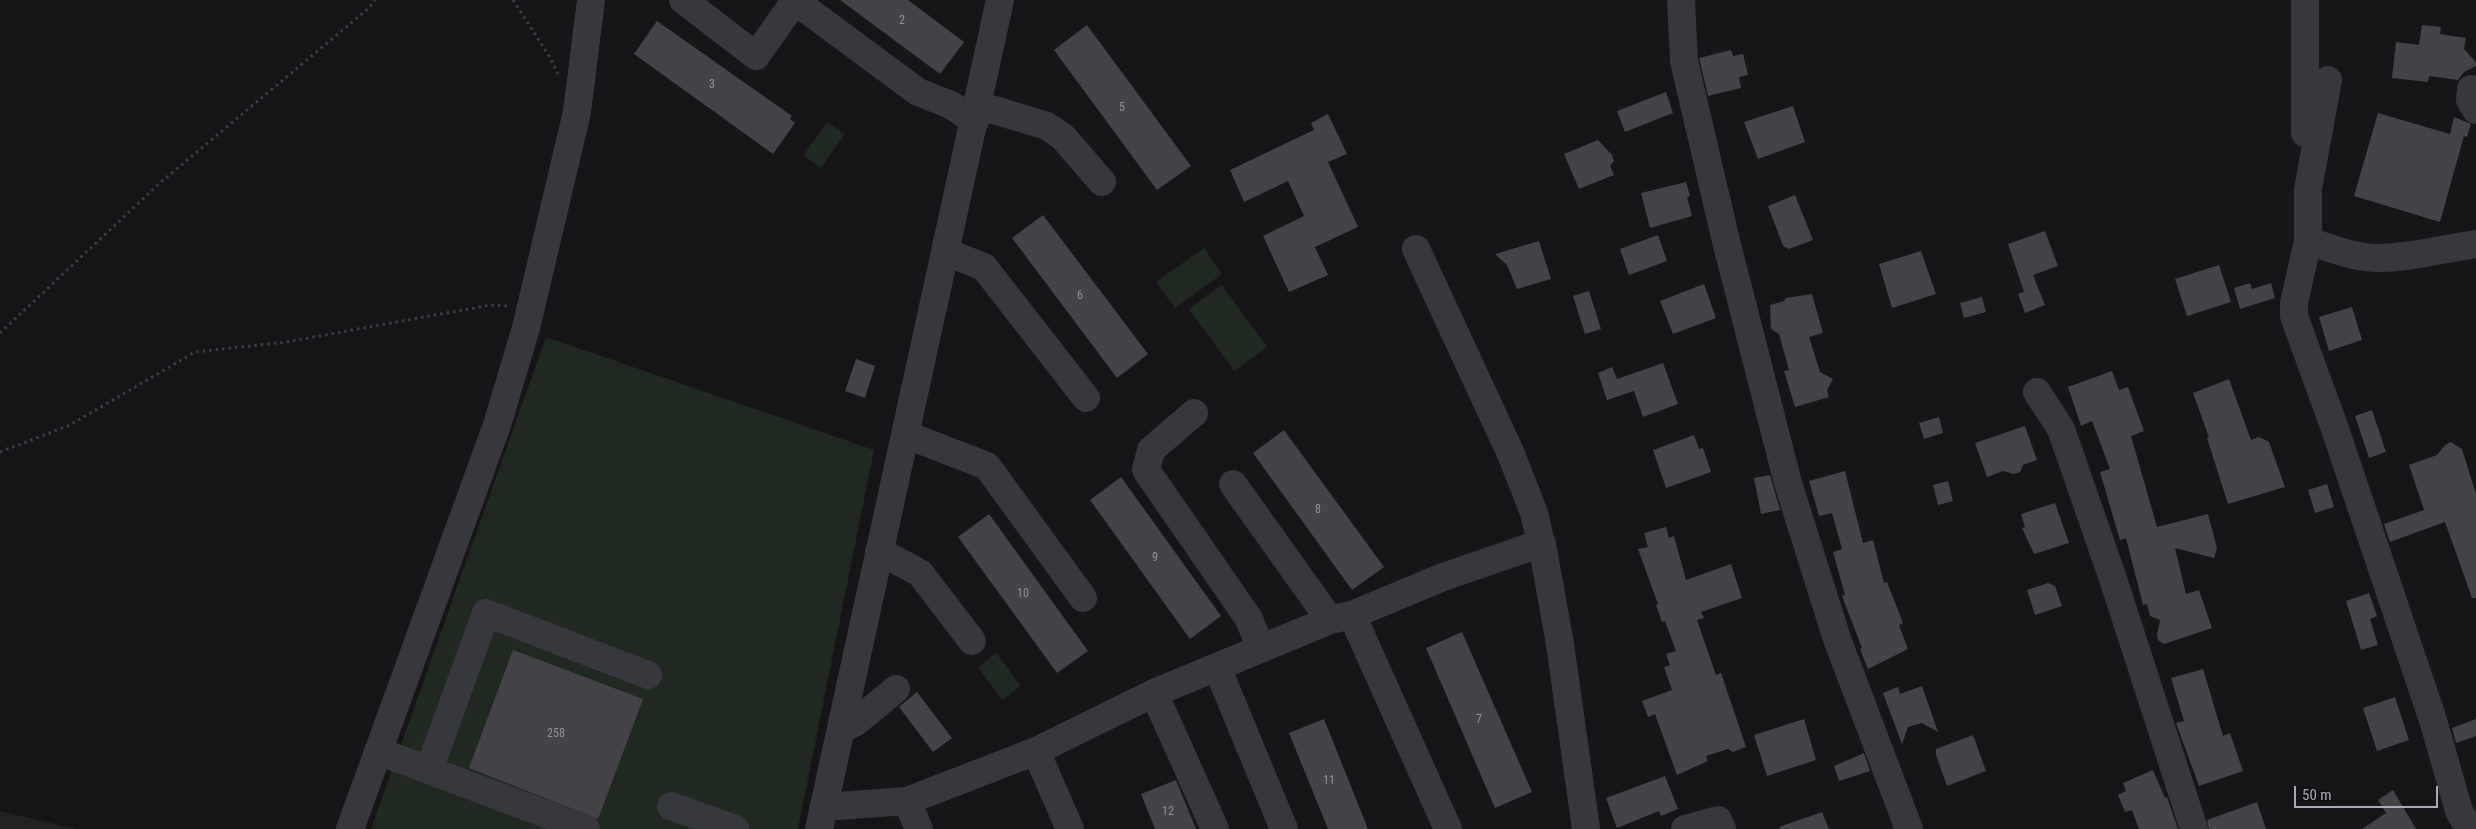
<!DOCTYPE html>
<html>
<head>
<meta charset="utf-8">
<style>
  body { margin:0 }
  #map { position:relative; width:2476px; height:829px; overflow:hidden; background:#161618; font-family:"Roboto Condensed",sans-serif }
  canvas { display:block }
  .scale { position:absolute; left:2294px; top:786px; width:144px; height:22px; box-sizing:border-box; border:2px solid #a9acb7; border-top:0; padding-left:6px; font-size:15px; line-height:18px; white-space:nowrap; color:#a9acb7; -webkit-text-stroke:4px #111113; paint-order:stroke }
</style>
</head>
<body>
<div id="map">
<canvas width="2476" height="829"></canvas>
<div class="scale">50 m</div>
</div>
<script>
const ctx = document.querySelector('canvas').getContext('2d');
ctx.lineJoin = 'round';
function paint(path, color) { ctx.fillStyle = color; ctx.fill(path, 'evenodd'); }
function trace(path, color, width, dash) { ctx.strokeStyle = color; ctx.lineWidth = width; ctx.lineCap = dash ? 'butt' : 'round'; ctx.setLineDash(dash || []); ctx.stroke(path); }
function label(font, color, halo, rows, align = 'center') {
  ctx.font = font + ' "Roboto Condensed",sans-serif'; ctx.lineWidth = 4; ctx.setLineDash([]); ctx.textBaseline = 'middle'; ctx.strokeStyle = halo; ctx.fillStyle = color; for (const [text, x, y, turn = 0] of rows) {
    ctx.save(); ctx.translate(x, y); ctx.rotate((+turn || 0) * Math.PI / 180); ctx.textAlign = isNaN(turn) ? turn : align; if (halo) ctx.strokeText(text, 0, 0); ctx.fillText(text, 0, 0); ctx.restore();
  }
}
const built = new Path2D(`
  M0 811 76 829H0Z`);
const green = new Path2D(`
  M827 122 845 134 821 168 803 156Z
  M1204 248 1222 274 1175 308 1156 282Z
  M1222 285 1267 347 1234 371 1189 309Z
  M546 337 874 450 798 829H371Z
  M996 653 1021 686 1002 700 978 667Z`);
const building = new Path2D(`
  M840 0H908L964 42 940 74Z
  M657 21 792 116 790 119 795 123 773 154 634 54Z
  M1087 25 1191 166 1157 190 1054 50Z
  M2422 25 2441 27 2440 34 2466 38 2464 49 2476 62V66L2464 72 2458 80 2429 76 2428 82 2392 78 2396 42 2419 45Z
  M1731 50 1733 56 1743 54 1748 75 1739 77 1741 88 1708 96 1699 58Z
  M1666 92 1673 113 1625 132 1617 111Z
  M1793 106 1805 142 1758 159 1744 122Z
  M2378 113 2450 134 2454 117 2471 124 2467 137 2464 136 2440 222 2354 196Z
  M1328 114 1347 154 1328 162 1358 227 1315 247 1328 275 1289 292 1263 236 1304 216 1288 181 1244 202 1230 170 1314 130 1311 123Z
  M1598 140 1612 155 1614 161 1610 166 1614 175 1579 189 1564 154Z
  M1686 182 1690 196 1687 197 1692 216 1650 228 1641 193Z
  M1795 195 1813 240 1789 249 1783 246 1768 206Z
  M1043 215 1148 354 1117 378 1012 238Z
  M2045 231 2058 266 2033 275 2045 305 2025 313 2018 294 2024 292 2008 244Z
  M1658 235 1667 261 1629 275 1620 249Z
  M1539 241 1551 279 1517 289 1507 265 1495 254Z
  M1921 251 1936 294 1892 308 1879 264Z
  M2219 265 2231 302 2187 316 2175 279Z
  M2250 283 2252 289 2271 283 2275 298 2240 309 2234 288Z
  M1704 284 1716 318 1673 334 1660 301Z
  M1589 291 1601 329 1585 334 1573 296Z
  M1812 294 1823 333 1809 337 1820 372 1833 379 1827 390 1829 397 1795 407 1784 371 1789 370 1779 334 1771 329 1770 305 1784 301 1786 298Z
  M1982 297 1986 312 1964 318 1960 303Z
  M2352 307 2362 340 2329 351 2319 317Z
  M856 359 875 366 865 398 845 391Z
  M1663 363 1678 404 1643 417 1634 391 1607 400 1598 373 1612 367 1617 379Z
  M2112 371 2119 390 2128 387 2144 431 2131 436 2157 527 2208 514 2217 548 2214 558 2175 548 2186 594 2199 590 2212 628 2164 644 2158 640 2157 635 2160 620 2150 616 2147 604 2143 605 2126 538 2120 540 2100 472 2110 469 2092 421 2081 426 2068 387Z
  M2229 379 2251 440 2259 437 2269 442 2285 487 2228 504 2207 438 2209 437 2193 393Z
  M2372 410 2386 452 2369 458 2355 416Z
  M1939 417 1943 433 1924 439 1919 423Z
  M2025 426 2037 460 2023 465 2020 472 2014 474 2003 471 1987 477 1975 443Z
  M1284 430 1384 567 1352 590 1253 453Z
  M1694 435 1699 449 1703 448 1711 472 1666 488 1653 450Z
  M2451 442 2462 449 2476 494V598H2472L2445 522 2390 542 2384 524 2424 510 2409 465 2437 455 2445 445Z
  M1845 471 1863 543 1873 540 1884 583 1887 582 1903 623 1899 625 1908 649 1868 669 1860 649 1862 648 1842 596 1845 595 1833 552 1842 549 1832 513 1819 516 1809 481Z
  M1770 475 1780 510 1761 514 1754 478Z
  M1121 477 1221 616 1190 639 1090 500Z
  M1948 481 1953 501 1938 505 1933 485Z
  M2327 484 2334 507 2315 513 2308 490Z
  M2055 503 2069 543 2034 554 2022 528 2025 527 2021 514Z
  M989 514 1088 651 1057 673 958 537Z
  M1666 527 1669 538 1674 536 1686 580 1731 564 1742 598 1701 612 1704 618 1697 620 1716 675 1721 673 1746 747 1733 752 1728 749 1706 756 1708 761 1677 775 1655 714 1648 717 1642 701 1672 690 1664 667 1670 665 1666 654 1676 651 1665 621 1662 622 1656 605 1658 604 1638 549 1648 547 1644 533Z
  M2048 583 2055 586 2062 606 2035 615 2027 590Z
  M2369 593 2377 616 2370 619 2378 645 2361 650 2346 601Z
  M1462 632 1532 792 1495 808 1426 648Z
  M513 650 643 699 598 819 469 768Z
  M2203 669 2223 736 2230 733 2243 771 2199 786 2176 723 2184 721 2171 678Z
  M1922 686 1938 732 1922 723 1908 727 1902 744 1883 693 1898 687 1900 694Z
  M917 692 952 738 933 752 899 707Z
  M2395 697 2409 740 2377 751 2363 708Z
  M1324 719 1368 829H1328L1289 733Z
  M1804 719 1816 760 1767 776 1754 735Z
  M2476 719V736L2456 743 2452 728Z
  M1973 735 1986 771 1947 786 1936 755V749Z
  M1864 753 1870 771 1839 781 1834 766Z
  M2153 770 2165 798 2167 797 2178 829H2139L2132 810 2125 812 2118 795 2126 791 2123 783Z
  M1665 776 1678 809 1661 816 1659 811 1617 828 1606 798Z
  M1176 780 1196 829H1155L1141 794Z
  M2393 790 2416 829H2362L2386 813 2378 800Z
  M2257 802 2266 829H2209L2207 820Z
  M1822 812 1829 829H1780L1779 827Z`);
const path = new Path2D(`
  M513 0 549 56 558 74
  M0 333 161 182 369 8 375 0
  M0 452 70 425 195 352 286 342 491 305 508 306`);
const minor = new Path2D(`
  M683 0 756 56 795 1 918 92 951 105 975 121
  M1681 0 1684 61 1726 241 1788 483 1837 639 1909 829
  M2305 0V133
  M2328 80 2308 189V241L2294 303V316L2335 429 2433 720 2459 811 2469 829
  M2471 89 2470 100 2476 110
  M978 105 1047 126 1063 137 1102 182
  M2308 241C2330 248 2352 257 2376 258 2409 258 2443 249 2476 244
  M1416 249 1511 454 1534 513 1544 555 1560 644 1586 829
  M946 252 984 267 1086 398
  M2037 392 2061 429 2113 579 2194 829
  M1194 413 1151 450 1146 470 1249 619 1261 649
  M907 435 987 466 1083 598
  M1233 484 1330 620
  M879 551 920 573 972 641
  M1352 615 1448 829
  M1217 667 1284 829
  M1154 693 1215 829
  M841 729 856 722 896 689
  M378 751 586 829
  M1036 751 1070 829
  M429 770 486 613 648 675
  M907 801 919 829
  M671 806 735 829
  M824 807 907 801 1036 751 1154 693 1330 620 1352 615 1443 577 1542 543
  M350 829 497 425 526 328 577 112 591 0
  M819 829 1000 0
  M1685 829 1718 820 1722 829`);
const numberNames = [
  ["2",902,21],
  ["3",712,85],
  ["5",1122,108],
  ["6",1080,296],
  ["8",1318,510],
  ["9",1155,558],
  ["10",1023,594],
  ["7",1479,720],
  ["258",556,734],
  ["11",1329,781],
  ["12",1168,812]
];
paint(built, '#222225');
paint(green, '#202822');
paint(building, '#434348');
trace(path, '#3d3f44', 3, [2.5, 4]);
trace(minor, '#37383d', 28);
label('12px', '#90929b', null, numberNames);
</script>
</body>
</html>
